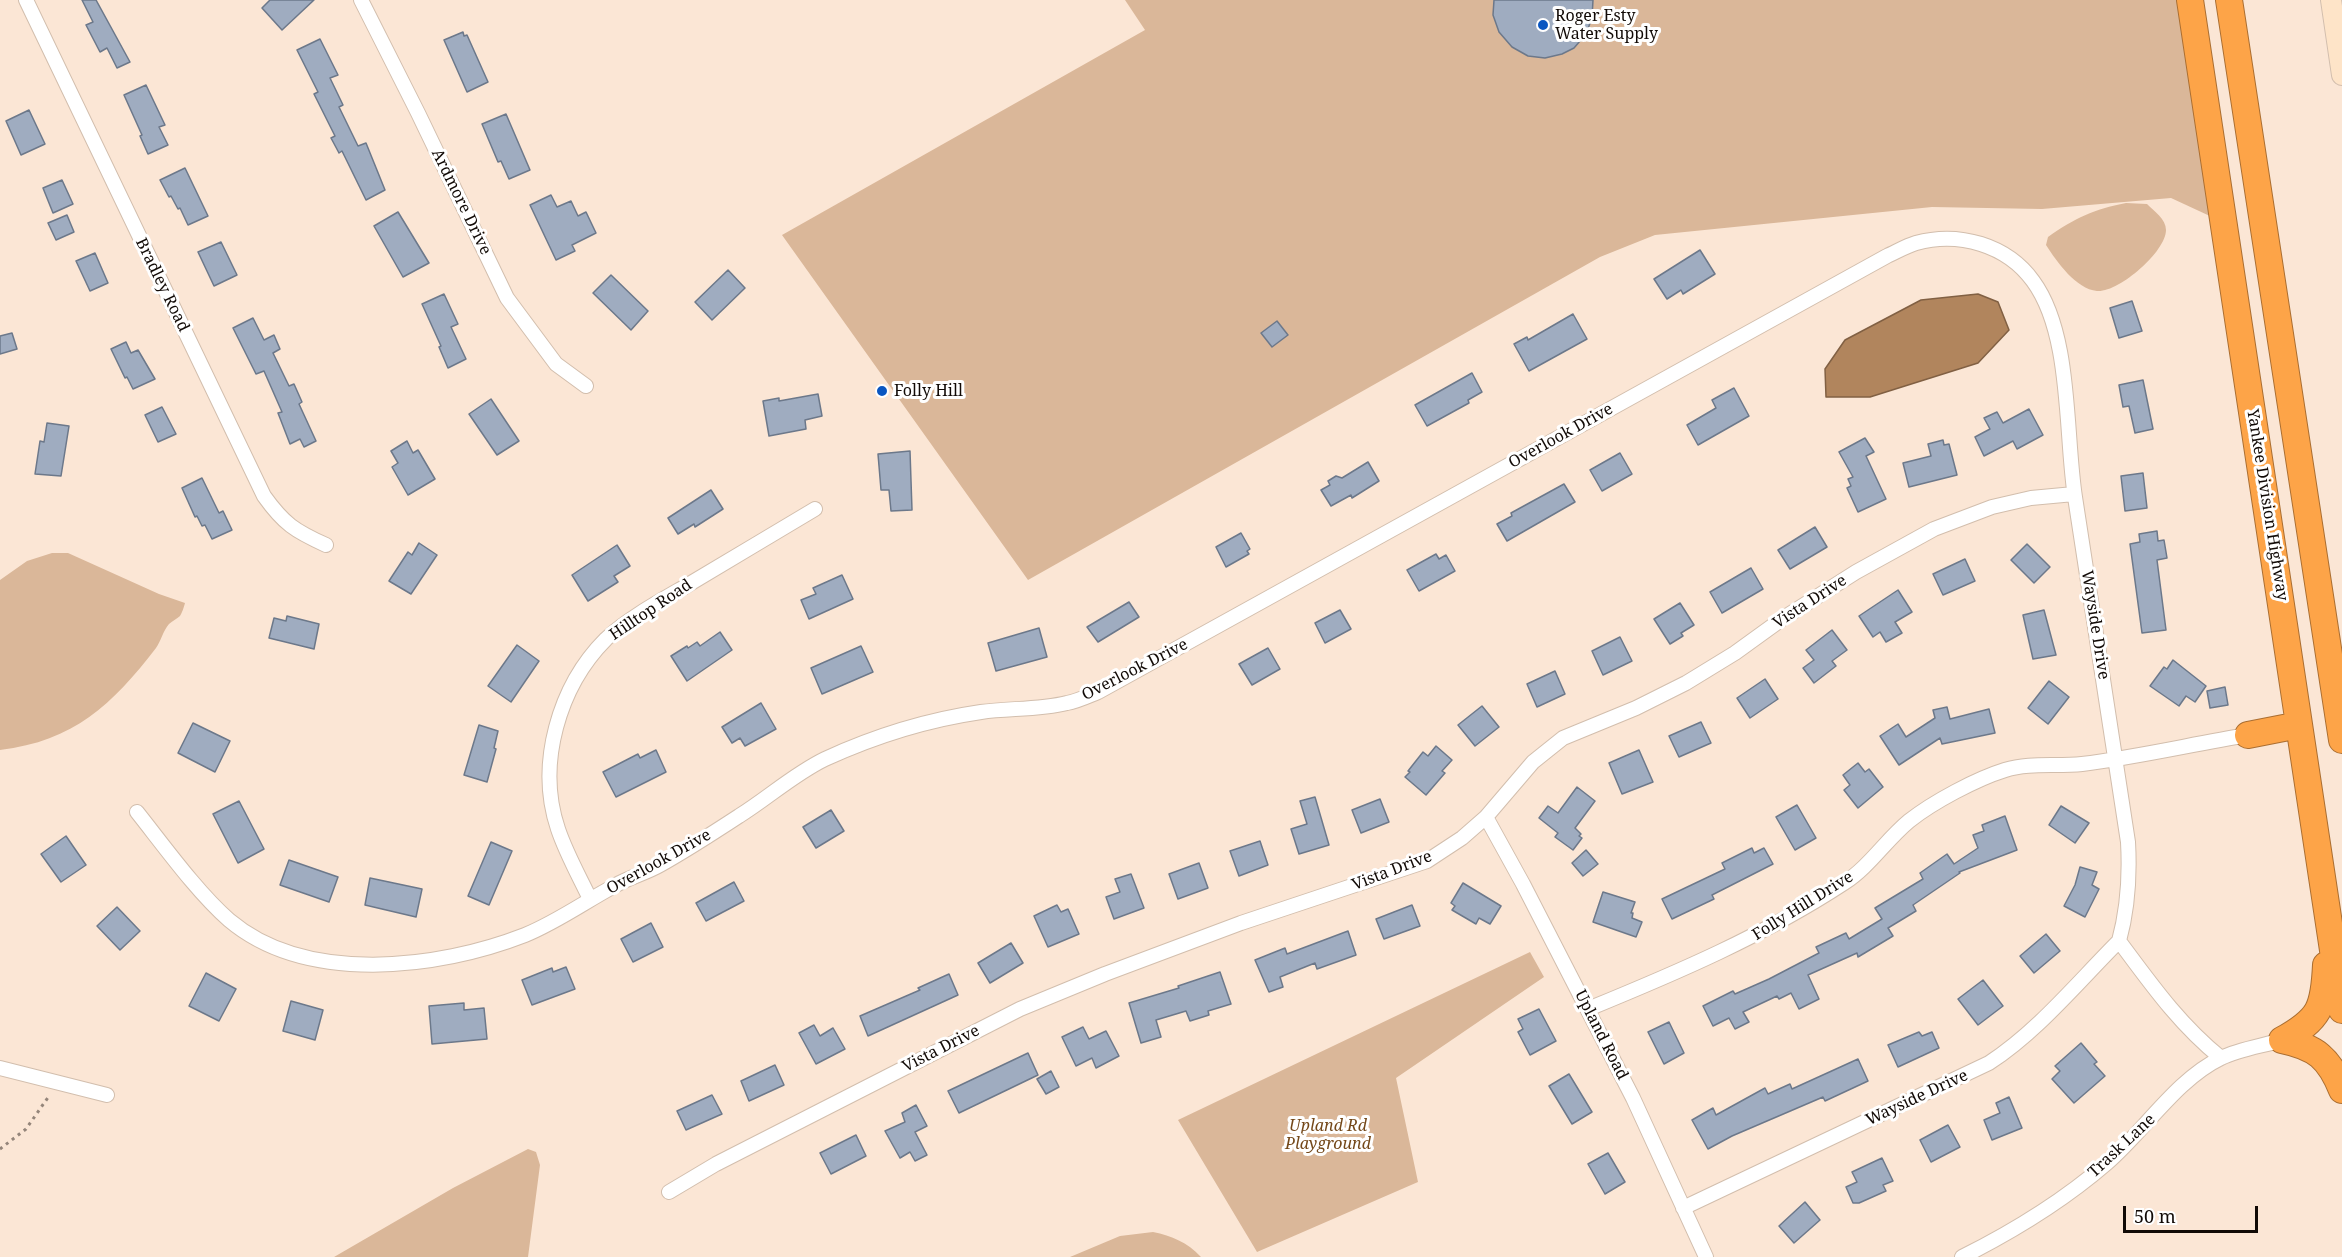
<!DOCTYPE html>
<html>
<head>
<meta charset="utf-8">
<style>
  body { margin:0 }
  #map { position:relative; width:2342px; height:1257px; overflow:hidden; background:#fbe6d5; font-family:"Noto Serif",serif }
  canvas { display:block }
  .scale { position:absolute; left:2123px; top:1206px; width:135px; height:27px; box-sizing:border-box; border:3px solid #110a06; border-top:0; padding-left:8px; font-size:18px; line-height:21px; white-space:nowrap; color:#110a06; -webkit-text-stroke:4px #fff; paint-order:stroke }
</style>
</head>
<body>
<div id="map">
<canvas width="2342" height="1257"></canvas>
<div class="scale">50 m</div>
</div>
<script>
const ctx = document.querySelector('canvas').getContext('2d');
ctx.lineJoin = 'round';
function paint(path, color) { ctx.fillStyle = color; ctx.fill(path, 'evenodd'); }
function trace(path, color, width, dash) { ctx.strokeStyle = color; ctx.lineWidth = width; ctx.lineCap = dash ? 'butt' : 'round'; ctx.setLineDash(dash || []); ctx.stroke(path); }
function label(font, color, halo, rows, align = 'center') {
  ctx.font = font + ' "Noto Serif",serif'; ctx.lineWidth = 6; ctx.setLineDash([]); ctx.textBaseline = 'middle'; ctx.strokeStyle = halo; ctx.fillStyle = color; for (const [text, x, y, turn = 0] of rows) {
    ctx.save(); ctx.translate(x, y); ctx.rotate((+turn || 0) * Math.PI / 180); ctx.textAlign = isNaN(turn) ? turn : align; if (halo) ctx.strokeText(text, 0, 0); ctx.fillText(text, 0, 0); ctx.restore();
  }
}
const green = new Path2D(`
  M1125 0H2178L2212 217 2171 198 2042 209 1932 207 1655 235 1600 257 1028 580 782 235 1145 30Z
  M2126 203 2147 204C2154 211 2166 219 2166 230 2166 252 2118 293 2097 291 2076 289 2057 262 2046 245L2048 237C2075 218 2094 209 2126 203Z
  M52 553H68L159 594 185 603C184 607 182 613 180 616 177 619 172 621 169 624 163 631 161 641 156 648 112 705 74 741 0 750V580L27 561Z
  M1530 952 1544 977 1396 1078 1418 1182 1257 1252 1178 1120Z
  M528 1149 536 1152 540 1165 528 1257H334L453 1188Z
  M1153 1232C1172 1236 1187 1242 1201 1257H1070L1120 1236Z`);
const water = new Path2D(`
  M1978 294 1998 302 2009 330 1978 363 1870 397H1826L1825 369 1845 340 1921 300Z`);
const building = new Path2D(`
  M82 0H96L130 62 117 68 107 48 100 52 86 25 93 22Z
  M270 0H314L282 30 262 8Z
  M1494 0H1593L1592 18 1586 34 1574 48 1562 54 1545 58 1528 56 1512 47 1499 32 1493 15Z
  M463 32 464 36 467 35 488 82 467 92 444 40Z
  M320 39 338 75 330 78 343 105 339 107 358 146 366 143 385 190 366 200 342 151 339 153 331 138 335 136 314 94 318 92 297 50Z
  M146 85 165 125 159 127 168 145 148 154 140 136 142 135 124 95Z
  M29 110 45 144 21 155 6 121Z
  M506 114 530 170 509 179 501 161 498 162 482 124Z
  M185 168 208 216 188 225 180 208 178 209 171 196 169 197 160 180Z
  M62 180 73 204 53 213 43 188Z
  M551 195 557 207 571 201 578 216 586 212 596 233 572 245 575 251 556 260 530 205Z
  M398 212 429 263 403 277 374 226Z
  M67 215 74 232 56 240 48 223Z
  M221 242 237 275 214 286 198 252Z
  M1700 250 1715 274 1683 294 1681 290 1667 299 1654 279Z
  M95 253 108 283 90 291 76 261Z
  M728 270 745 288 712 320 695 302Z
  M611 275 648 311 631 330 593 293Z
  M444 294 458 324 451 327 466 359 448 368 439 347 441 346 422 304Z
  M2132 301 2142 331 2119 338 2110 308Z
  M1573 314 1587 339 1529 371 1514 344 1527 337 1528 340Z
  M253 318 264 340 274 335 280 349 273 353 289 386 294 384 302 402 299 404 316 441 304 447 300 439 290 444 278 413 282 412 264 371 256 374 233 328Z
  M1277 321 1288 335 1272 347 1261 333Z
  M12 333 17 349 0 354V336Z
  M126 342 131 353 138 350 155 379 133 389 127 377 125 378 111 349Z
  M1472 373 1482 392 1468 400 1469 403 1427 426 1415 405Z
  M2143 380 2153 429 2135 433 2129 406 2123 407 2119 385Z
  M1734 388 1749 416 1698 445 1687 425 1716 408 1712 400Z
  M818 394 822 416 805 420 806 429 769 436 763 401 779 398V401Z
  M491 399 519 441 497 455 469 414Z
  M162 407 176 434 158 442 145 415Z
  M2029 409 2043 435 2017 449 2013 441 1984 456 1975 437 1990 429 1984 418 1997 412 2003 423Z
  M47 423 69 426 61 476 35 474 40 441 44 442Z
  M1865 438 1874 452 1866 456 1886 499 1858 512 1847 488 1851 486 1848 479 1853 477 1839 452Z
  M1943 440 1944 445 1949 444 1957 475 1909 487 1903 463 1931 456 1928 444Z
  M407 441 413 453 418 450 435 479 408 495 392 467 398 463 391 451Z
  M910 451 912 510 891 511 889 490H881L878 454Z
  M1620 453 1632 474 1602 491 1590 470Z
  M1368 462 1379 481 1352 498 1351 495 1331 506 1321 490 1330 485 1328 481 1336 476 1342 478Z
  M2143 473 2147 508 2125 511 2121 476Z
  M202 478 219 513 223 511 232 530 212 539 205 525 202 526 197 516 195 517 182 488Z
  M1564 484 1575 502 1507 541 1497 524 1512 516 1511 513Z
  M711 490 723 509 695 527 694 524 678 534 668 518Z
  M1815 527 1827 547 1790 569 1778 550Z
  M2157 531 2158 541 2164 540 2167 558 2157 560 2166 630 2142 633 2130 544 2140 542 2139 534Z
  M1241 533 1250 549 1247 551 1249 554 1226 567 1216 547Z
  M419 543 437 555 411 594 389 581 408 552 412 555Z
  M2027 544 2050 567 2034 583 2011 560Z
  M617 545 630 566 614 576 618 582 588 601 572 575Z
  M1436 554 1439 559 1446 555 1455 571 1419 591 1407 570Z
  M1965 559 1975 581 1943 595 1933 574Z
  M1751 568 1763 589 1722 613 1710 592Z
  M842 575 853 599 809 619 801 600 816 594 813 588Z
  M1898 590 1912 612 1895 622 1902 633 1886 642 1880 632 1873 637 1859 616Z
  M1129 602 1139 617 1098 642 1087 627Z
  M1680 603 1694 625 1681 633 1683 636 1670 644 1654 619Z
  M1340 610 1351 629 1325 643 1315 623Z
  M2044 610 2056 655 2033 659 2023 615Z
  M287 616 319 624 314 649 269 638 274 618 286 621Z
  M1039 628 1047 657 996 671 988 643Z
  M1832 630 1847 650 1832 661 1836 666 1814 683 1803 668 1814 660 1806 650Z
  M720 632 732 650 687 681 671 656 687 646 688 648 697 642 700 646Z
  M1620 637 1632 661 1603 675 1592 651Z
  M517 645 539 661 511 702 488 686Z
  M861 646 873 672 822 694 811 668Z
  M1268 648 1280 669 1252 685 1239 664Z
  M2173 660 2206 686 2195 702 2186 696 2179 706 2150 686 2164 667 2167 669Z
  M1555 671 1565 694 1537 707 1527 684Z
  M1765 679 1778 699 1750 718 1737 698Z
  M2049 681 2069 697 2048 724 2028 708Z
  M2225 687 2228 705 2210 708 2207 691Z
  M761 703 776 729 745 746 740 738 732 743 722 727Z
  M1482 706 1499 727 1475 746 1458 725Z
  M1947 707 1950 719 1989 709 1995 733 1942 744 1940 738 1899 765 1880 736 1898 724 1906 737 1935 718 1933 710Z
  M1701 722 1711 743 1679 757 1669 736Z
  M193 723 230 741 215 772 178 753Z
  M479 725 498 731 494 748 496 749 487 782 464 775Z
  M1436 746 1452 760 1442 771 1445 773 1426 795 1405 777 1410 772 1408 771 1423 752 1428 756Z
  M656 750 666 772 616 797 603 772 638 754 640 758Z
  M1639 750 1653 782 1622 794 1609 763Z
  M1858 763 1865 772 1869 769 1883 787 1858 808 1844 790 1850 785 1843 775Z
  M1577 787 1595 801 1575 828 1581 834 1579 836 1582 838 1573 850 1555 837 1558 833 1539 818 1548 806 1558 813Z
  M1315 797 1329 845 1299 854 1291 829 1307 824 1300 801Z
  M1380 799 1389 822 1361 833 1352 810Z
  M239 801 264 849 238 863 213 814Z
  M1797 805 1816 838 1795 850 1776 817Z
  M2061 806 2089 823 2075 843 2049 825Z
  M831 810 844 831 816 848 803 827Z
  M2005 816 2017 850 1959 872 1960 873 1913 905 1916 911 1888 928 1893 936 1858 957 1857 953 1808 975 1819 999 1799 1009 1791 993 1779 999 1777 996 1743 1012 1749 1022 1735 1029 1729 1018 1713 1026 1703 1006 1733 991 1735 994 1769 979 1819 953 1816 947 1846 933 1849 939 1882 919 1875 908 1923 879 1920 873 1947 854 1954 864 1978 848 1973 835 1984 831 1982 825Z
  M66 836 86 865 61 882 41 854Z
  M1260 841 1268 865 1239 876 1230 851Z
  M491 842 512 851 489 905 468 896Z
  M1752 848 1754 853 1764 848 1773 864 1712 895 1714 899 1672 919 1662 899 1725 869 1722 863Z
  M1586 850 1598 864 1583 876 1572 863Z
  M289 860 338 877 329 902 280 885Z
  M1199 863 1208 888 1178 899 1169 874Z
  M2080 867 2097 872 2092 885 2099 889 2085 917 2064 906 2075 885Z
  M1131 874 1144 908 1114 919 1106 897 1120 892 1115 879Z
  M370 878 422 889 416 917 365 905Z
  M734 882 744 901 706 921 696 903Z
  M1463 883 1501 906 1490 924 1479 918 1476 924 1452 910 1455 906 1451 903Z
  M1603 892 1635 902 1631 913H1633L1632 918 1642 922 1636 937 1593 922Z
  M1057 905 1061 912 1068 909 1079 934 1048 947 1034 916Z
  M1412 905 1420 926 1384 939 1376 919Z
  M117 907 140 931 120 950 97 926Z
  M651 923 663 947 633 962 621 939Z
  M1348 931 1356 955 1317 969 1315 963 1280 977 1283 987 1269 992 1255 960 1285 948 1287 954Z
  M2046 934 2060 951 2034 973 2020 956Z
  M1011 943 1023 963 990 983 978 963Z
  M566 967 575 989 532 1005 522 980 552 968 553 972Z
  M1220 972 1231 1004 1208 1011 1209 1015 1190 1021 1186 1011 1156 1020 1161 1037 1141 1043 1129 1003 1179 988 1178 986Z
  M206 973 236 989 219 1021 189 1006Z
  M949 974 958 995 868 1036 860 1016 920 990 918 988Z
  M1983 980 2003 1006 1978 1025 1958 999Z
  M291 1001 323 1010 315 1040 283 1031Z
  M464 1003V1010L484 1008 487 1039 432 1044 429 1006Z
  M1539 1009 1556 1041 1530 1055 1518 1032 1523 1029 1518 1019Z
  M1669 1022 1684 1053 1664 1064 1648 1032Z
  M814 1025 820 1036 833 1028 845 1049 816 1064 799 1033Z
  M1083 1027 1089 1039 1106 1031 1119 1056 1096 1068 1092 1058 1076 1066 1062 1037Z
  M1919 1032 1922 1036 1932 1032 1939 1048 1898 1067 1888 1045Z
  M2081 1043 2097 1062 2094 1064 2105 1076 2074 1103 2052 1079 2060 1071 2055 1066Z
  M1028 1053 1038 1075 959 1113 948 1091Z
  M1858 1059 1868 1081 1825 1101 1823 1097 1732 1136 1708 1149 1692 1120 1713 1108 1716 1115 1765 1088 1768 1094 1790 1084 1792 1089Z
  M775 1065 784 1085 749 1101 741 1081Z
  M1051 1071 1059 1087 1046 1094 1037 1079Z
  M1569 1074 1592 1112 1572 1124 1549 1086Z
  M712 1095 722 1114 686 1130 677 1111Z
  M2009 1097 2022 1128 1992 1140 1984 1120 2000 1113 1996 1103Z
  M916 1105 927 1126 915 1132 927 1155 915 1161 910 1152 900 1158 885 1131 905 1122 902 1113Z
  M1948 1125 1960 1147 1931 1162 1920 1140Z
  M856 1135 866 1156 831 1174 820 1153Z
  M1608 1153 1625 1182 1605 1194 1588 1164Z
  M1882 1158 1893 1181 1883 1185 1886 1191 1859 1203H1853L1846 1187 1857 1182 1852 1172Z
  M1805 1202 1820 1220 1794 1243 1779 1226Z`);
const path = new Path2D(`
  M0 1149 26 1129 49 1096`);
const minor = new Path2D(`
  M26 0 264 496C284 524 295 531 326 545
  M361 0 418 113 507 298 556 364 586 386
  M137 812C164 846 197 892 229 920 306 985 438 969 525 935 557 922 586 901 616 885 630 877 646 873 660 865 687 850 713 833 739 816 768 798 794 774 825 759 875 736 926 720 981 712 1009 708 1039 710 1067 703 1078 701 1088 696 1098 692L1887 256C1896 252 1906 246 1916 243 1959 231 2007 245 2033 281 2072 334 2065 433 2075 497 2092 612 2110 727 2128 842 2130 877 2128 908 2119 941 2151 984 2179 1024 2221 1058
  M1486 817 1523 884 1633 1098 1706 1257
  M590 899C579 876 566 853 558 829 536 764 559 686 606 639 627 619 660 601 686 586 729 560 772 535 815 509
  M1588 1009C1676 973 1763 936 1844 883 1869 867 1886 840 1909 821 1933 802 1976 779 2005 770 2030 762 2057 767 2082 764 2138 757 2193 744 2248 735
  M0 1068 107 1095
  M669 1192 716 1164 1020 1009 1105 974 1241 923 1427 861 1462 838 1486 817 1533 762 1563 738 1636 708 1686 683 1735 653 1782 619 1856 572 1934 529 1992 507 2031 498 2074 494
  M1683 1208 1989 1063C2038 1031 2077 983 2119 941
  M1962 1257C2014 1231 2063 1201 2107 1163 2144 1131 2177 1079 2221 1058 2239 1049 2262 1046 2282 1040`);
const secondary = new Path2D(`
  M2331 0 2342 75`);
const motorway = new Path2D(`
  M2190 0 2342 1010
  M2229 0 2342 740
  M2248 735 2299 725
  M2282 1040C2320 1019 2324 1008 2326 965
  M2282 1040C2316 1047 2329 1058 2342 1090`);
const markers = [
  [1543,25,6,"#0a56c1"],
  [882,391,6,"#0a56c1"]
];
const poiNames = [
  ["Roger Esty",1555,16],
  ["Water Supply",1555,34],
  ["Folly Hill",894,391]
];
const streetNames = [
  ["Ardmore Drive",461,202,64],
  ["Bradley Road",162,285,64],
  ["Overlook Drive",1561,436,-29],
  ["Yankee Division Highway",2267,505,81],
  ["Vista Drive",1810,602,-33],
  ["Hilltop Road",651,610,-34],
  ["Wayside Drive",2095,625,81],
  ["Overlook Drive",1135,670,-27],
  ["Overlook Drive",659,862,-29],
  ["Vista Drive",1392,871,-21],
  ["Folly Hill Drive",1803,906,-32],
  ["Upland Road",1601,1035,63],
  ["Vista Drive",941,1049,-27],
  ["Wayside Drive",1917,1098,-25],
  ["Trask Lane",2122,1146,-43]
];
const parkNames = [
  ["Upland Rd",1328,1126],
  ["Playground",1328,1144]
];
paint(green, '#dab799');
paint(water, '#b1855d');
trace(water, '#816043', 1.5);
paint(building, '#9facc0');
trace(building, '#6c788a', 1.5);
trace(minor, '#d2bead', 16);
trace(secondary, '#d2bead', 22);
trace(motorway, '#aa6e31', 28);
trace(path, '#94857a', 3, [3, 4.5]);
trace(minor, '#fff', 14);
trace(secondary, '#fee4c8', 20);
trace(motorway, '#fda448', 26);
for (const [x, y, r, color] of markers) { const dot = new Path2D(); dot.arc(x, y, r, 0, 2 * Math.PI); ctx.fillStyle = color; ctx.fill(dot); trace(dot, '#fff', 2); }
label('16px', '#110a06', '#fff', poiNames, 'left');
label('16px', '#110a06', '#fff', streetNames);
label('italic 16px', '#744819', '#fff', parkNames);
</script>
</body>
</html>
